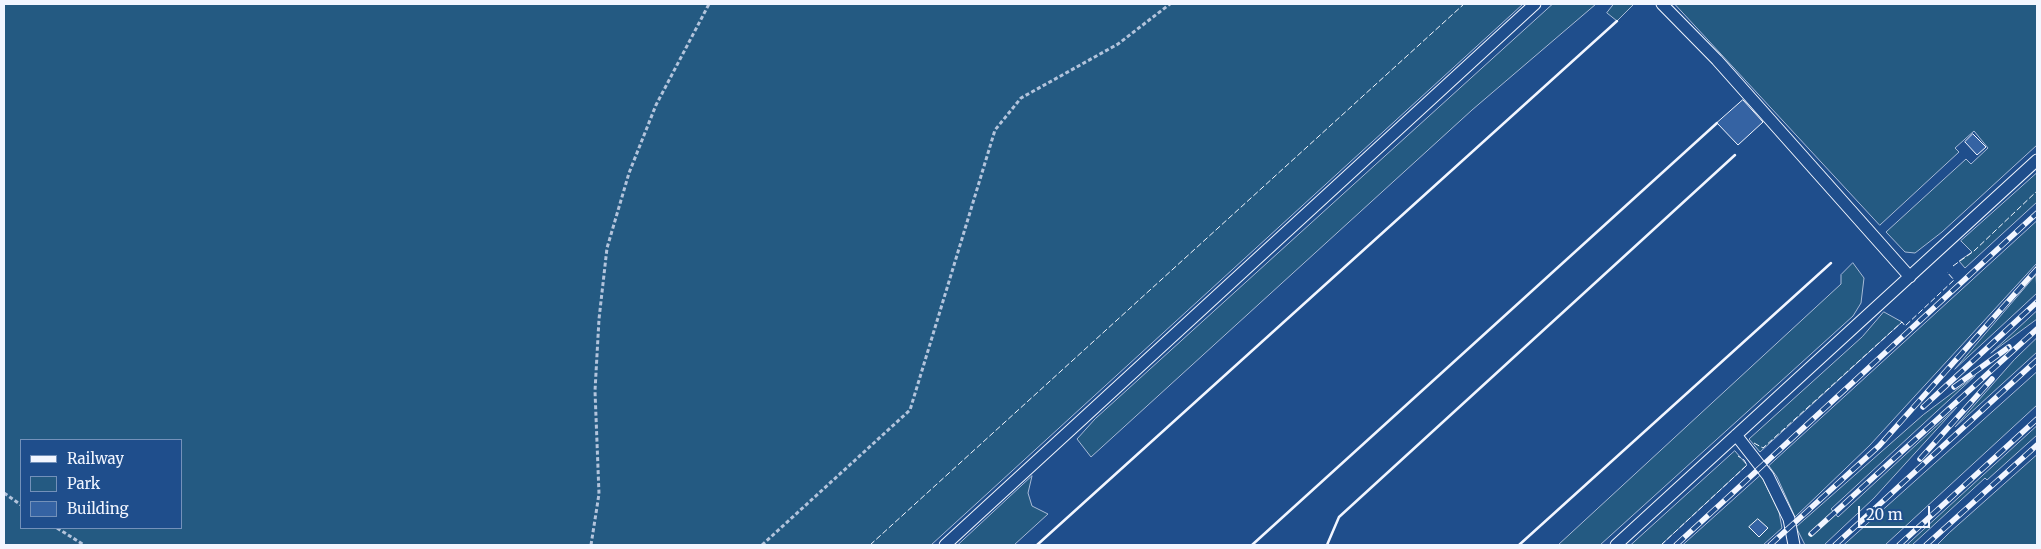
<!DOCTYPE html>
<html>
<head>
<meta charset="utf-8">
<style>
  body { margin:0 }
  #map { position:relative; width:2041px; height:549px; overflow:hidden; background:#1f4e8c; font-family:Merriweather,serif }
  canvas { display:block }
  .frame { position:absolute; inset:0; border:5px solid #f2f6ff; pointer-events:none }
  .legend { position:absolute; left:20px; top:439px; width:162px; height:90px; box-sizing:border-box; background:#1f4e8c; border:1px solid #7391ba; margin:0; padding:6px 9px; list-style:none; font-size:15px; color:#f2f6ff }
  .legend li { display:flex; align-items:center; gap:10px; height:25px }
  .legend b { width:25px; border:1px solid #7391ba }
  .scale { position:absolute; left:1858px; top:506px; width:72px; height:22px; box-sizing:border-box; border:2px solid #f2f6ff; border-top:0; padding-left:6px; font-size:15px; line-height:18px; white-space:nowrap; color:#f2f6ff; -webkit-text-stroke:4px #1f4e8c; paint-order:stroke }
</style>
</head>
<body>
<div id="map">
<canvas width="2041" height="549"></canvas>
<div class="frame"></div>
<ul class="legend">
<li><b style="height:6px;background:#f2f6ff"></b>Railway</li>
<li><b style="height:14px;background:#245a82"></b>Park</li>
<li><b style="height:14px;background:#3563a3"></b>Building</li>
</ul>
<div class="scale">20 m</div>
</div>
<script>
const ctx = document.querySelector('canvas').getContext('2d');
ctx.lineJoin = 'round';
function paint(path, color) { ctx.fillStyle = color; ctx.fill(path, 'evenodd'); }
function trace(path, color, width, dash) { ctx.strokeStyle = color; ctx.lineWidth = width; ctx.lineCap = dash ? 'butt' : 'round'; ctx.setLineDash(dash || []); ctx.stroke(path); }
const green = new Path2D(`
  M4 4H1523L931 545H4ZM21 440H181V528H21Z
  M1553 4H1596L1472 110 1091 457 1077 439 1095 419Z
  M1614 4H1634L1617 21 1607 13Z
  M1675 4H2037V145L1942 232 1915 253 1905 252 1886 232 1966 159 1971 164 1988 148 1974 131 1955 148 1959 152 1880 225Z
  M2037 173V202L1965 268 1959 261 1972 252 1961 241Z
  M2037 221V263L1870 445 1795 517 1777 477 1769 466Z
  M1853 263 1864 278 1861 303 1853 316 1600 545H1558L1841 284V275Z
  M2036 275 2037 293 1955 369Z
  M2037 311V319L1991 353Z
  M1884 312 1902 322 1760 452 1749 439 1862 337Z
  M2037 338V352L1955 427 2014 360Z
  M2037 372V405L1885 545H1844Z
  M1975 376 1831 509 1838 517 1957 407 1874 498 1824 545H1805L1796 527 1923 415Z
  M2037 426V435L1987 480 1985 478 1912 545H1907Z
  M1735 451 1747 465 1661 545H1631Z
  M2037 455V545H1937L1949 533Z
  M1761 475 1779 512 1782 528 1763 545H1683Z
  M1032 476 1028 493 1032 506 1048 514 1014 545H958Z`);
const building = new Path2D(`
  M1743 100 1763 122 1738 145 1717 123Z
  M1973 134 1986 147 1977 155 1965 142Z
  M1758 519 1768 528 1759 537 1749 527Z`);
const path = new Path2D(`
  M4 493 21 505
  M57 528 84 545
  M591 545 599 494 595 391 599 319 607 248 629 173 656 105 709 4
  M762 545 910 410 995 130 1021 98 1118 44 1170 4`);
const service = new Path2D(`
  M1662 4 1717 60 1910 277
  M1736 435 1768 476 1789 519 1794 545
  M945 545 1535 4
  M1616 545 2037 160`);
const rail = new Path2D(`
  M1954 387 2009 347
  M1923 407 2037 302
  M1920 459 1992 379
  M1811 534 2037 329
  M1676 545 2037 213
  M1770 545 1879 446 2037 269
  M1835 545 2037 360
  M1899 545 2037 419
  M1926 545 2037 445`);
const fence = new Path2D(`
  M1953 266 1974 251 2037 191
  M1754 443 1763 448 1902 322 1905 326 1954 280 1947 272
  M870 545 1464 4
  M1661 545 1747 465 1744 460 1738 456`);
const wall = new Path2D(`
  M1037 545 1617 21
  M1252 545 1717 123
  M1327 545 1339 517 1735 155
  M1519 545 1831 263`);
paint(green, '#245a82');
trace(green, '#a8bbd7', 1);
paint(building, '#3563a3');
trace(building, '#f2f6ff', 1);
trace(service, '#f2f6ff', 13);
trace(path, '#b3c4dc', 3, [4, 2.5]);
trace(service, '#1f4e8c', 11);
trace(rail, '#f2f6ff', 5.5);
trace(rail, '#1f4e8c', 4, [11]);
trace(fence, '#f2f6ff', 1, [6, 2.5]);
trace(wall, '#f2f6ff', 2.5);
</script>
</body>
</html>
